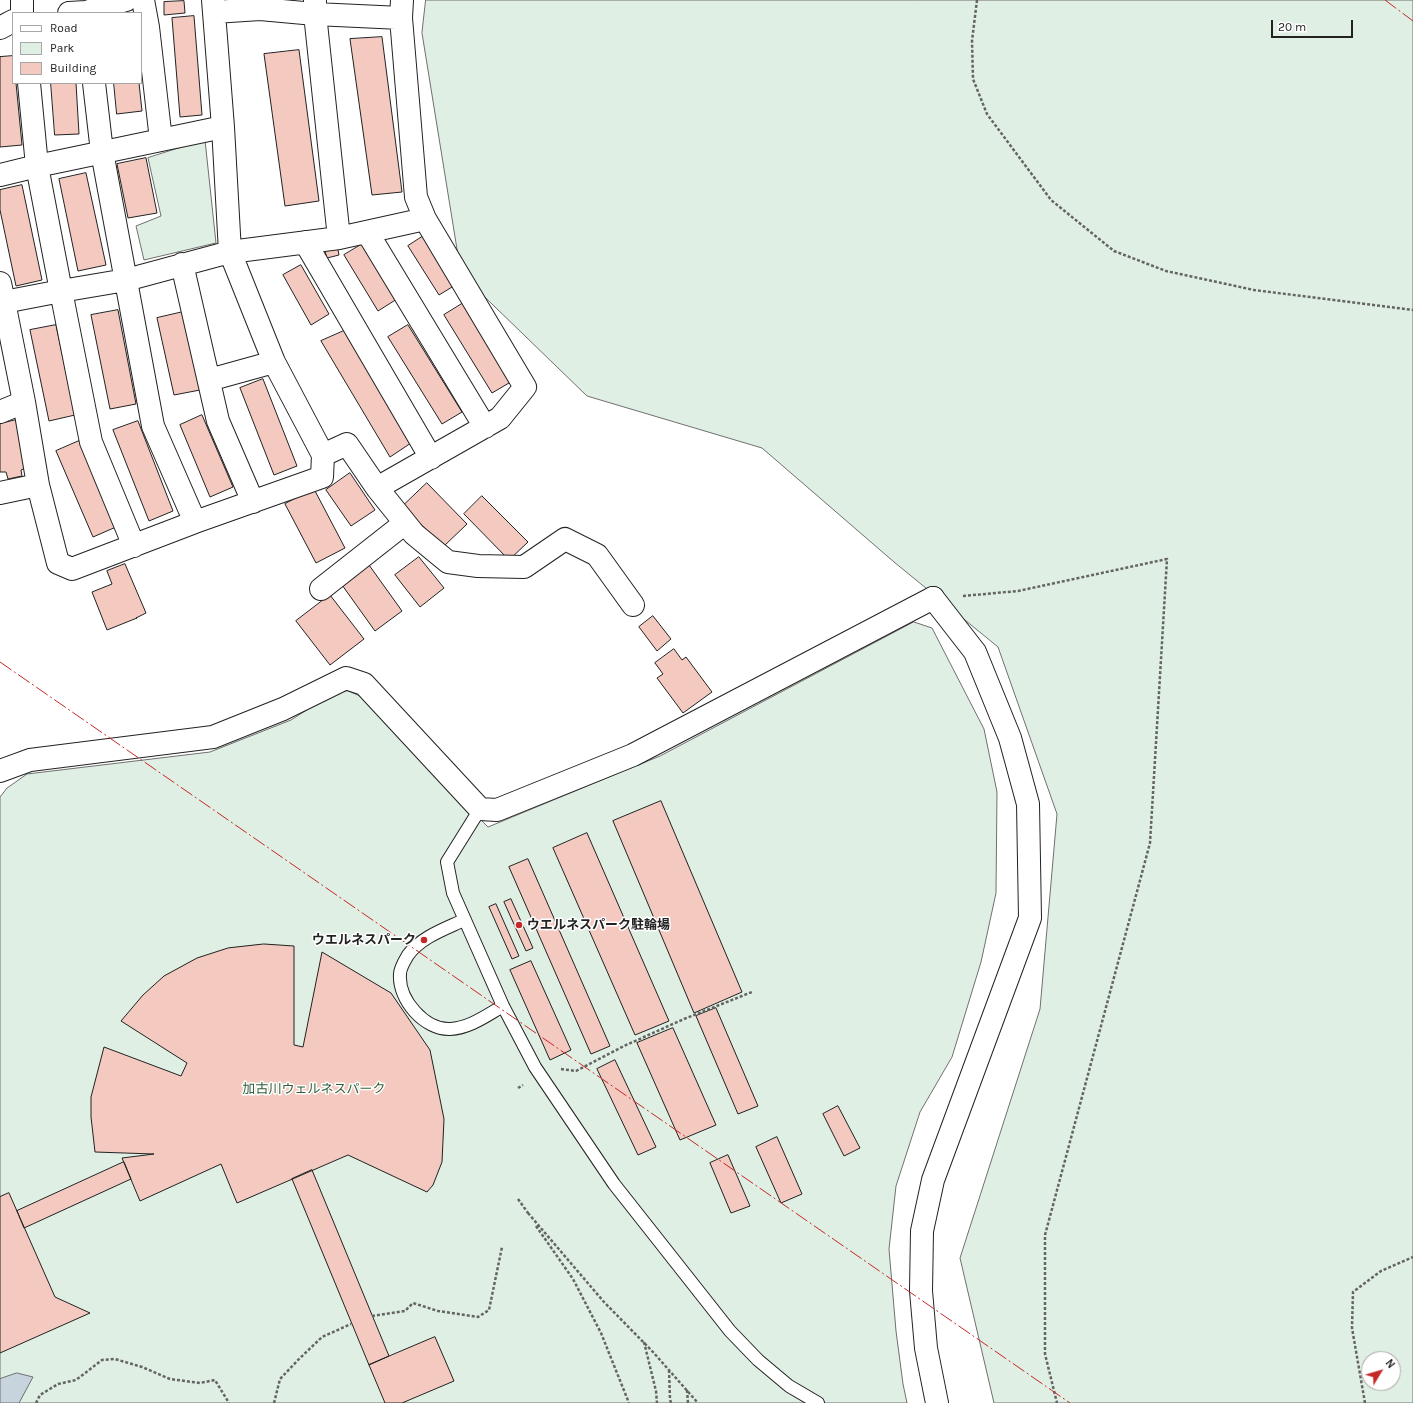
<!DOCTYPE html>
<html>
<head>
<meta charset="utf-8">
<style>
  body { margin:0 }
  #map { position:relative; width:1413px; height:1403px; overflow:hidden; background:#fff; font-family:Karla,sans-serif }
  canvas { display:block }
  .legend { position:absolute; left:12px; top:12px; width:130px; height:72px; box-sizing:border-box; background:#fff; border:1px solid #a7a7a7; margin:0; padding:5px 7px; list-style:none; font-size:12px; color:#222 }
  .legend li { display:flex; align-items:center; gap:8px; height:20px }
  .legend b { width:20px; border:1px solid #a7a7a7 }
  .north { position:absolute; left:1361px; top:1351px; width:40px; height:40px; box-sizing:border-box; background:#fff; border:1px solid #a7a7a7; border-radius:50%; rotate:52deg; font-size:11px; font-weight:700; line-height:16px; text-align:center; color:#222 }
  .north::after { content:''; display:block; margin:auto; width:14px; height:18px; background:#c62828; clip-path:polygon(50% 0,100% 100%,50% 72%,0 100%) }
  .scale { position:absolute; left:1271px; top:20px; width:82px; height:18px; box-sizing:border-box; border:2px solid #222; border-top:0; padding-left:5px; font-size:12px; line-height:14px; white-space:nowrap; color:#222; -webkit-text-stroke:3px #fff; paint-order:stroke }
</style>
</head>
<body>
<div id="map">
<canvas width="1413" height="1403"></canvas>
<ul class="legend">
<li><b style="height:5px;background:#fff"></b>Road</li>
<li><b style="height:11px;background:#e0efe3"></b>Park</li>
<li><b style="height:11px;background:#f3c9c0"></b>Building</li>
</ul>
<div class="north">N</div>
<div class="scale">20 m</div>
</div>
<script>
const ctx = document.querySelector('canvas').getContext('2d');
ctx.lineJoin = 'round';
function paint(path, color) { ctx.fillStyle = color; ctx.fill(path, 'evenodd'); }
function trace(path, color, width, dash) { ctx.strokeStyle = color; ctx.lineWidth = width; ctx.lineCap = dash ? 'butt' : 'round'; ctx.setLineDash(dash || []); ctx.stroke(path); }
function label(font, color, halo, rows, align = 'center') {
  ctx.font = font + ' Karla,"Noto Sans JP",sans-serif'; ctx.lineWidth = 3; ctx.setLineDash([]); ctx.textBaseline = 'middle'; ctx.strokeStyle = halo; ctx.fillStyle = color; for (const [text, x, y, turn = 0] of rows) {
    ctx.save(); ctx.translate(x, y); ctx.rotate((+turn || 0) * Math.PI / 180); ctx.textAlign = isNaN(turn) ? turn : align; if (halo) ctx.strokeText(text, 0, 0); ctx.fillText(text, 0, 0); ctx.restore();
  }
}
const green = new Path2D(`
  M426 0H1413V1403H994L960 1258 1040 1009 1057 814 998 647 894 562 762 448 587 396 461 274 422 33ZM1369 1359H1393V1383H1369Z
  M205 140 216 243 144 260 136 226 161 216 148 158Z
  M914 622 932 628 984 729 997 792 996 893 981 962 952 1057 920 1112 896 1186 889 1249 896 1331 903 1384 907 1403H0V797L7 788 27 774 210 752 291 720 330 695 346 690 360 696 488 827 660 756Z`);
const water = new Path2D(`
  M17 1373 33 1377 19 1403H0V1379Z`);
const building = new Path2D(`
  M184 1 185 13 164 15V2Z
  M194 16 202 115 180 117 172 18Z
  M382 37 402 192 372 195 350 39Z
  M299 50 319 201 285 206 264 54Z
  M13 56V83H16L22 145 0 147V57Z
  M51 83H76L79 134 55 135Z
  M114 83H139L142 111 117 114Z
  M146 158 157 213 128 218 117 164Z
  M86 173 106 265 78 271 59 179Z
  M22 185 42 280 16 286 0 210V190Z
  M425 235 457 284 439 295 408 246Z
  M364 243 397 299 378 311 344 255Z
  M337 245 339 255 327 258 324 248Z
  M301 265 329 314 311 325 283 275Z
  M465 302 514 380 492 393 444 315Z
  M118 310 136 404 110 409 91 315Z
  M183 312 200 390 174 395 157 318Z
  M56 325 75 415 49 421 30 330Z
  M408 325 462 412 442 424 388 337Z
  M346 330 411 443 390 457 321 341Z
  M263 379 297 466 274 475 240 388Z
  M202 415 233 487 210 497 180 425Z
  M16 420 26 468 21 470 22 476 8 479 6 472H0V424Z
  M138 421 173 511 149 521 113 430Z
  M79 441 116 527 93 537 56 451Z
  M350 473 375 510 351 526 326 490Z
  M427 483 467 524 443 547 403 506Z
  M314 489 345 548 316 563 285 504Z
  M482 496 528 542 509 560 464 514Z
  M419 557 444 588 420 607 395 575Z
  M125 564 146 613 136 618H137L107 630 92 592 112 584 107 571Z
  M369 565 402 611 375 631 342 585Z
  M330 595 364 639 330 665 296 621Z
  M653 616 671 639 657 651 639 627Z
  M674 649 682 660 686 657 712 692 683 713 657 678 663 674 655 663Z
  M661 801 742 992 694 1013 613 821Z
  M587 833 669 1021 635 1035 553 848Z
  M528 859 610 1046 591 1054 509 867Z
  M511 899 533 948 526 951 504 902Z
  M496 904 519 956 512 959 489 907Z
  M264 944 294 946V1045L303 1047 322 952 391 993 430 1050 444 1119 442 1162 433 1185 427 1192 348 1155 237 1203 221 1164 140 1201 122 1158 154 1154 95 1152 91 1117V1097L104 1047 181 1076 187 1063 121 1021 143 995 164 976 197 958 228 948Z
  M531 961 571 1050 550 1060 510 970Z
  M716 1008 758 1106 738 1114 696 1016Z
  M673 1028 716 1125 680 1140 637 1043Z
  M615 1060 656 1147 638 1155 597 1069Z
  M838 1106 860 1148 844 1156 823 1114Z
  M777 1137 802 1194 781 1203 756 1147Z
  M728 1155 750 1206 731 1213 710 1163Z
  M124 1162 131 1179 24 1228 17 1211Z
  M312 1170 389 1356 369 1365 292 1179Z
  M9 1193 55 1297 90 1313 0 1353V1197Z
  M435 1337 454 1381 402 1403H385L369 1365Z`);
const path = new Path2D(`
  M977 0 972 41 973 79 987 114 1051 200 1114 251 1166 271 1254 290 1413 310
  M963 596 1018 591 1167 559 1150 843 1045 1235V1354L1057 1403
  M561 1069 576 1071 624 1046 684 1019 752 992
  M518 1088 523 1085
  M518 1199 528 1213
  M528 1213 604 1302 653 1352 698 1403
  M536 1226 573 1279 601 1333 629 1403
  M372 1316 405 1311 413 1303 438 1311 478 1317 489 1310 502 1247
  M644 1342 656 1391 657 1403
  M669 1370 670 1399 671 1403
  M687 1390 688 1403
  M36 1403 40 1395 58 1384 76 1380 102 1360 115 1359 142 1367 170 1379 200 1383 215 1380 229 1403
  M274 1403 280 1379 299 1359 322 1337 351 1324
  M1365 1403 1352 1328 1353 1292 1381 1271 1413 1257`);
const lane = new Path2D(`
  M480 809 447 862 453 893 503 1006 535 1067 614 1184 730 1331 758 1360 789 1386 818 1403
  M464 920C445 929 421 937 408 955 405 960 400 968 400 974 398 1000 425 1030 450 1029 470 1028 487 1015 503 1006`);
const street = new Path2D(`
  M22 0V13
  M143 0 148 27 161 140
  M213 0 223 127 230 252 274 362 323 455 347 444 377 488 414 534 448 562 478 566 524 567 565 539 597 555 633 605
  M315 0V14L339 238
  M214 12 260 9 315 14 401 18
  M69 13 86 12 126 0
  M0 28 13 21
  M94 83 102 152 153 426 195 522
  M0 175 37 166 223 127
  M367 232 485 427
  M305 242 431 458
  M182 264 218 421 253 502
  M0 283 4 302 61 291 37 166 29 83
  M4 302 24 402 38 485 58 563 72 569 195 522 322 477 323 455
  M209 380 274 362
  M0 412 24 402
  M377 488 500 418 525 387 425 219 416 197 401 18 402 0
  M0 493 38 485
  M134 546 91 442 61 291 126 280 230 252 339 238 425 219
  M321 589 405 523
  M0 771 30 760 213 737 283 709 346 678 364 684 480 809 497 810 633 755 933 598`);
const secondary = new Path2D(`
  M933 598 975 652 1010 738 1028 804 1030 918 933 1180 922 1231 921 1291 926 1348 937 1403`);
const power = new Path2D(`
  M1385 0 1413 21
  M0 662 1070 1403`);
const markers = [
  [519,925,4,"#c62828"],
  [424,940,4,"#c62828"]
];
const poiNames = [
  ["ウエルネスパーク駐輪場",527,925],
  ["ウエルネスパーク",416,940,"right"]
];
const parkNames = [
  ["加古川ウェルネスパーク",314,1089]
];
paint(green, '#e0efe3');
trace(green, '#6f6f6f', 1);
paint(water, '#c7d3dd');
trace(water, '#6f6f6f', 1);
paint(building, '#f3c9c0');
trace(building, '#222', 1);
trace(lane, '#222', 14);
trace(street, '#222', 24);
trace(secondary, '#222', 24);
trace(path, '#646464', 2.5, [3, 2]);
trace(lane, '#fff', 12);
trace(street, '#fff', 22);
trace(secondary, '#fff', 22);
trace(power, '#c62828', 1, [14, 3, 2, 3]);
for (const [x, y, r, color] of markers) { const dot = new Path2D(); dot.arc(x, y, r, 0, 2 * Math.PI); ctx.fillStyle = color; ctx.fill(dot); trace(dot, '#fff', 1.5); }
label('bold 13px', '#222', '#fff', poiNames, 'left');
label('13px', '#2f5e38', '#fff', parkNames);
</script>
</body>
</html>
